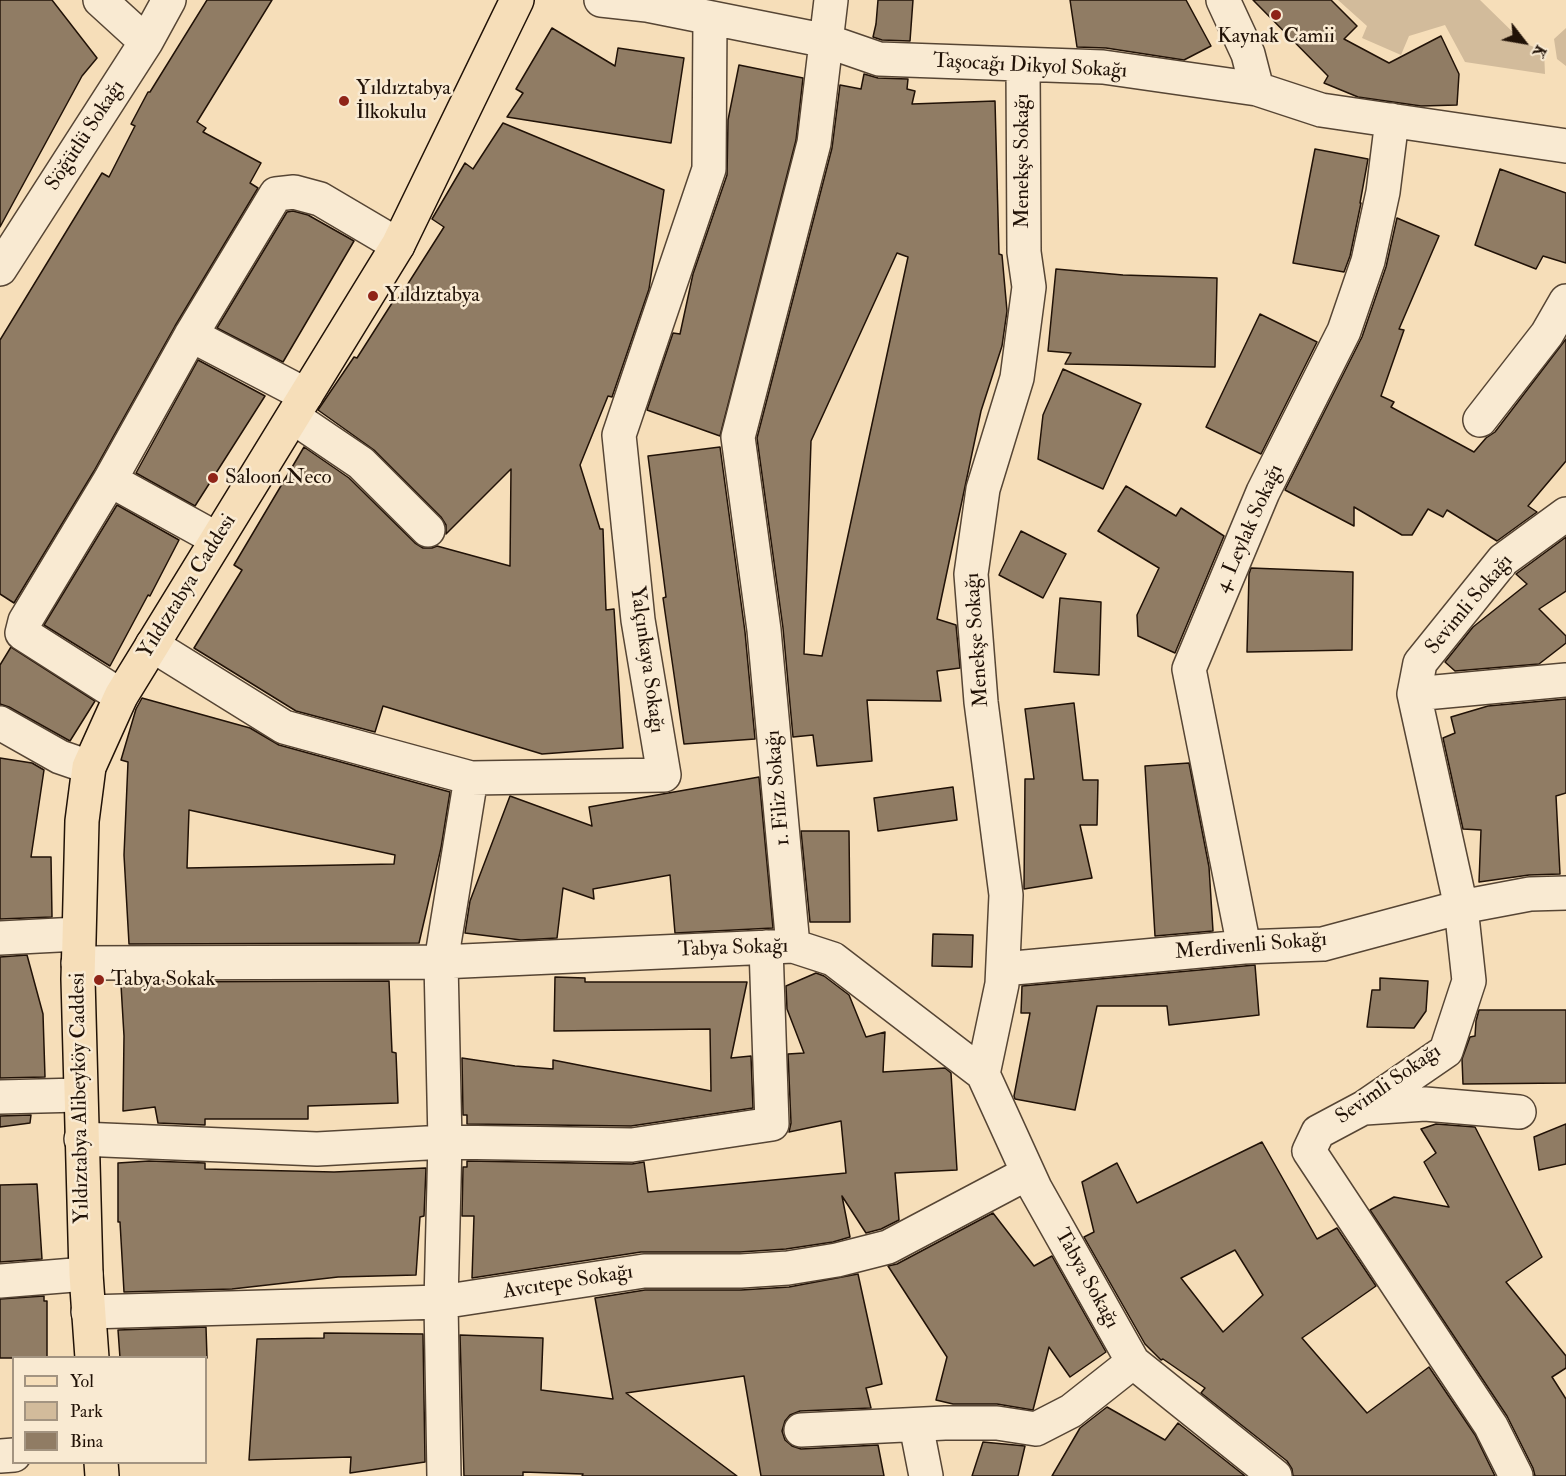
<!DOCTYPE html>
<html>
<head>
<meta charset="utf-8">
<style>
  body { margin:0 }
  #map { position:relative; width:1566px; height:1476px; overflow:hidden; background:#f6deb9; font-family:"IM FELL Double Pica",serif }
  canvas { display:block }
  .legend { position:absolute; left:12px; top:1356px; width:195px; height:108px; box-sizing:border-box; background:#f9ead2; border:2px solid #a39481; margin:0; padding:8px 10px; list-style:none; font-size:18px; color:#211207 }
  .legend li { display:flex; align-items:center; gap:12px; height:30px }
  .legend b { width:30px; border:2px solid #a39481 }
  .north { position:absolute; left:1494px; top:12px; width:60px; height:60px; -webkit-text-stroke:4px #f9ead2; paint-order:stroke; rotate:121deg; font-size:16px; font-weight:700; line-height:24px; text-align:center; color:#211207 }
  .north::after { content:''; display:block; margin:auto; width:21px; height:27px; background:#211207; clip-path:polygon(50% 0,100% 100%,50% 72%,0 100%) }
</style>
</head>
<body>
<div id="map">
<canvas width="1566" height="1476"></canvas>
<ul class="legend">
<li><b style="height:8px;background:#f6deb9"></b>Yol</li>
<li><b style="height:16px;background:#d2bb9b"></b>Park</li>
<li><b style="height:16px;background:#907c64"></b>Bina</li>
</ul>
<div class="north">K</div>
</div>
<script>
const ctx = document.querySelector('canvas').getContext('2d');
ctx.lineJoin = 'round';
function paint(path, color) { ctx.fillStyle = color; ctx.fill(path, 'evenodd'); }
function trace(path, color, width, dash) { ctx.strokeStyle = color; ctx.lineWidth = width; ctx.lineCap = dash ? 'butt' : 'round'; ctx.setLineDash(dash || []); ctx.stroke(path); }
function label(font, color, halo, rows, align = 'center') {
  ctx.font = font + ' "IM FELL Double Pica",serif'; ctx.lineWidth = 5; ctx.setLineDash([]); ctx.textBaseline = 'middle'; ctx.strokeStyle = halo; ctx.fillStyle = color; for (const [text, x, y, turn = 0] of rows) {
    ctx.save(); ctx.translate(x, y); ctx.rotate((+turn || 0) * Math.PI / 180); ctx.textAlign = isNaN(turn) ? turn : align; if (halo) ctx.strokeText(text, 0, 0); ctx.fillText(text, 0, 0); ctx.restore();
  }
}
const green = new Path2D(`
  M1338 0H1480L1524 43 1544 51 1545 74 1465 62 1445 25 1409 36 1401 55 1362 38 1367 26Z
  M1566 28V66L1557 59 1554 39Z`);
const building = new Path2D(`
  M0 0H52L97 58 82 76 0 227Z
  M207 0H272L197 122 206 128 203 132 261 163 250 183 258 188 175 326 94 471 14 603 0 594V340L102 173 109 177 135 126 131 124 148 92H150Z
  M878 0H913L910 41 882 40 873 37 876 24Z
  M1070 0H1186L1211 46 1184 60 1106 48 1077 47Z
  M1253 0H1331L1357 26 1344 39 1389 63 1441 36 1459 74 1457 105 1421 106 1358 97 1324 83 1328 76Z
  M552 28 615 66 618 48 684 58 671 143 507 117 523 93 516 89Z
  M739 65 803 78 796 140 720 436 647 410 673 333 680 334 693 274 727 175 728 120Z
  M864 74 878 78 908 79 907 89 915 91 912 104 995 101 999 254 1002 255 1007 311 1002 346 981 411 937 619 956 625 960 668 937 671 941 701 867 700 872 761 817 766 813 735 793 737 783 628 757 438 832 148 840 85 861 89ZM897 253 908 257 822 656 804 654 811 441Z
  M503 123 664 190 649 289 612 397 608 396 580 465 600 529H603L606 610 614 609 623 748 542 754 383 706 375 732 296 711 194 648 242 570 234 565 304 447 349 478 415 543 423 548H432L437 546 510 566 511 469 446 534V525L441 517 374 450 318 410 354 357 357 358 394 300 397 301 444 227 432 219 465 163 473 169Z
  M1315 149 1368 159 1360 203H1361L1350 256 1344 272 1293 263Z
  M1500 169 1566 193V263L1543 256 1536 269 1475 245Z
  M293 211 308 215 354 241 283 362 217 328 287 212Z
  M1397 218 1439 236 1399 329 1404 330 1381 396 1394 402 1391 407 1474 452 1486 438 1495 432 1566 339V461L1528 506 1537 512 1497 541 1447 510 1443 517 1428 509 1412 535H1402L1354 507V526L1285 490 1362 337 1386 267Z
  M1056 269 1123 275 1217 278 1215 367 1065 364 1071 353 1048 351Z
  M1260 314 1317 342 1261 454 1206 427Z
  M198 360 265 396 195 506 136 473Z
  M1063 369 1141 404 1103 489 1038 459 1043 415Z
  M720 447 745 632 755 739 684 744 663 598 666 597 648 456Z
  M1126 486 1176 516 1181 508 1224 536 1175 653 1138 636 1137 615 1159 568 1098 531Z
  M117 505 179 540 150 596 148 595 110 666 44 625Z
  M1021 531 1066 554 1043 598 999 575Z
  M1566 537V591L1539 609 1566 636V643L1539 664 1455 671 1445 662 1473 627 1527 584 1516 574Z
  M1251 568 1353 572 1352 650 1247 652 1249 574Z
  M1060 598 1101 602 1099 675 1054 672Z
  M11 647 95 701 70 741 9 707 0 704V665Z
  M142 698 250 728 279 745 450 792 441 848 419 943 129 944 124 855 128 762 121 760 136 709ZM189 810 395 855 394 864 187 868Z
  M1566 699V793L1556 796 1560 874 1529 875 1479 882 1481 830 1463 829 1443 738 1455 733 1451 717 1488 706Z
  M1074 703 1083 780H1098L1097 825H1080L1092 878 1024 889 1025 779H1034L1025 709Z
  M0 758 32 763 44 770 31 857H51L52 917 0 919Z
  M1189 763 1209 867 1213 931 1155 936 1145 766Z
  M759 777 773 928 675 933 670 875 593 889 594 899 563 888 557 938 521 940 465 933 470 901 510 796 592 826 589 807Z
  M953 787 957 820 878 831 874 798Z
  M801 831H849L850 922H810Z
  M933 934 973 935 972 967 932 966Z
  M27 955 43 1014 45 1077 0 1078V957Z
  M1255 965 1259 1015 1169 1025 1167 1006H1097L1075 1110 1015 1099 1014 1096 1030 1013H1021L1022 986Z
  M816 973 824 976 849 995 866 1037 885 1032 883 1072 945 1068 951 1073 957 1170 895 1173 899 1220 881 1229 866 1233 842 1196 850 1237 833 1242 786 1249 740 1252H641L472 1278 474 1216H462L463 1167H467V1161L632 1164 644 1162 648 1192 846 1173 841 1121 789 1132 791 1123 788 1054 804 1053 787 1009 786 986Z
  M555 977 585 978V982H747L731 1058 751 1056 753 1108 631 1126 467 1124V1115H463L462 1058 515 1066 553 1069V1060L711 1091 710 1029 554 1031Z
  M1380 978 1428 981 1426 1011 1414 1028 1367 1027 1372 990H1380Z
  M389 981 392 1052 396 1053 398 1103 308 1106V1119H205V1125L158 1123 155 1107 123 1111 124 1036 121 985 131 986V982Z
  M1479 1010H1566V1083L1463 1084 1462 1059 1470 1037 1475 1036 1476 1021Z
  M31 1115 30 1123 0 1127V1116Z
  M1436 1124 1475 1127 1542 1257 1506 1282 1566 1356V1368L1552 1377 1566 1399V1476H1535L1533 1468 1507 1416 1370 1210 1394 1197 1449 1207 1424 1162 1436 1153 1421 1129Z
  M1566 1124V1164L1539 1170 1534 1137Z
  M1262 1142 1317 1239 1337 1228 1376 1286 1302 1338 1367 1413 1429 1367 1475 1435 1495 1476H1293L1292 1469 1287 1461 1201 1393 1205 1388 1163 1359 1161 1360 1145 1344 1084 1237 1094 1232 1082 1182 1117 1163 1137 1203ZM1235 1250 1263 1295 1223 1332 1181 1278Z
  M149 1161 205 1163V1169L334 1172 426 1168 424 1216 420 1217 416 1275 338 1277 232 1289 124 1292 120 1222H118V1163Z
  M37 1184 42 1259 0 1262V1185Z
  M993 1213 1034 1266 1052 1256 1106 1352 1070 1377 1049 1347 1033 1410 997 1404H953L936 1400 947 1357 888 1266 897 1264Z
  M858 1274 882 1384 866 1388 871 1408 800 1411 790 1415 785 1421 782 1431 785 1440 792 1446 801 1449 878 1445 884 1476H761L744 1376 626 1393 737 1476H582L583 1474 523 1472V1476H464L460 1335 543 1338 541 1390 613 1399 595 1298 645 1290H741L789 1287Z
  M44 1296V1301H47V1358H0V1299Z
  M206 1327 207 1358H120L118 1330Z
  M324 1333 423 1334 425 1462 350 1473 351 1457 249 1460 257 1339 324 1338Z
  M1107 1407 1165 1440 1178 1423 1245 1476H1052L1080 1428Z
  M983 1442 1025 1446 1018 1476H972Z`);
const minor = new Path2D(`
  M100 0 146 42
  M601 0 647 5 827 41 879 59 1103 67 1257 89 1321 110 1566 146
  M1223 0 1248 54 1257 89
  M0 269 146 42 169 0
  M191 335 306 395
  M293 417 361 463 428 530
  M1480 420 1547 334 1566 301
  M110 480 217 539
  M152 645 284 727 471 778 664 775 638 620 619 435 709 169 710 18
  M1414 694 1566 680
  M121 696 22 633 25 621 110 480 191 335 276 194 294 192 320 199 398 245
  M0 723 60 757 89 767
  M0 938 78 934
  M793 946 764 630 738 437 814 143 831 0
  M1244 947 1189 669 1263 492 1344 331 1368 261 1383 192 1392 120
  M78 963 441 962 793 946 833 959 983 1074 1035 1188 1133 1362 1275 1476
  M1003 969 1244 947 1323 944 1461 907 1530 894 1566 893
  M983 1074 1002 984 1006 895 981 702 971 574 983 489 1017 378 1029 287 1024 252 1023 66
  M0 1097 80 1095
  M1365 1108 1425 1104 1519 1112
  M81 1139 317 1149 445 1142 441 962 471 778
  M0 1281 86 1274
  M88 1312 441 1302 644 1271H741L788 1268 837 1260 888 1247 1028 1173
  M916 1425 926 1476
  M801 1430 945 1423H997L1036 1429 1071 1411 1133 1362
  M0 1456 14 1455
  M444 1476 441 1302 445 1142 632 1145 772 1124 766 947
  M1516 1476 1491 1426 1309 1151 1318 1132 1363 1108 1446 1051 1469 981 1461 907 1414 694 1420 663 1503 560 1566 514`);
const major = new Path2D(`
  M92 1358 86 1274 78 979 82 821 89 767 121 696 398 245 517 0
  M101 1462 102 1476`);
const markers = [
  [1276,15,6,"#8f2418"],
  [344,101,6,"#8f2418"],
  [373,296,6,"#8f2418"],
  [213,478,6,"#8f2418"],
  [99,980,6,"#8f2418"]
];
const poiNames = [
  ["Kaynak Camii",1276,37,"center"],
  ["Yıldıztabya",356,89],
  ["İlkokulu",356,113],
  ["Yıldıztabya",385,296],
  ["Saloon Neco",225,478],
  ["Tabya Sokak",111,980]
];
const streetNames = [
  ["Taşocağı Dikyol Sokağı",1030,67,3],
  ["Söğütlü Sokağı",86,136,-57],
  ["Menekşe Sokağı",1023,161,-90],
  ["4. Leylak Sokağı",1250,529,-66],
  ["Yıldıztabya Caddesi",188,587,-58],
  ["Sevimli Sokağı",1470,605,-50],
  ["Menekşe Sokağı",978,640,-94],
  ["Yalçınkaya Sokağı",646,660,82],
  ["1. Filiz Sokağı",779,788,-95],
  ["Merdivenli Sokağı",1251,947,-5],
  ["Tabya Sokağı",733,949,-2],
  ["Sevimli Sokağı",1389,1085,-35],
  ["Yıldıztabya Alibeyköy Caddesi",81,1098,-91],
  ["Tabya Sokağı",1086,1279,61],
  ["Avcıtepe Sokağı",568,1283,-9]
];
paint(green, '#d2bb9b');
paint(building, '#907c64');
trace(building, '#211207', 1.5);
trace(minor, '#564534', 36);
trace(major, '#211207', 36);
trace(minor, '#f9ead2', 33);
trace(major, '#f6deb9', 33);
for (const [x, y, r, color] of markers) { const dot = new Path2D(); dot.arc(x, y, r, 0, 2 * Math.PI); ctx.fillStyle = color; ctx.fill(dot); trace(dot, '#f9ead2', 2); }
label('21px', '#211207', '#f9ead2', poiNames, 'left');
label('21px', '#211207', '#f9ead2', streetNames);
</script>
</body>
</html>
